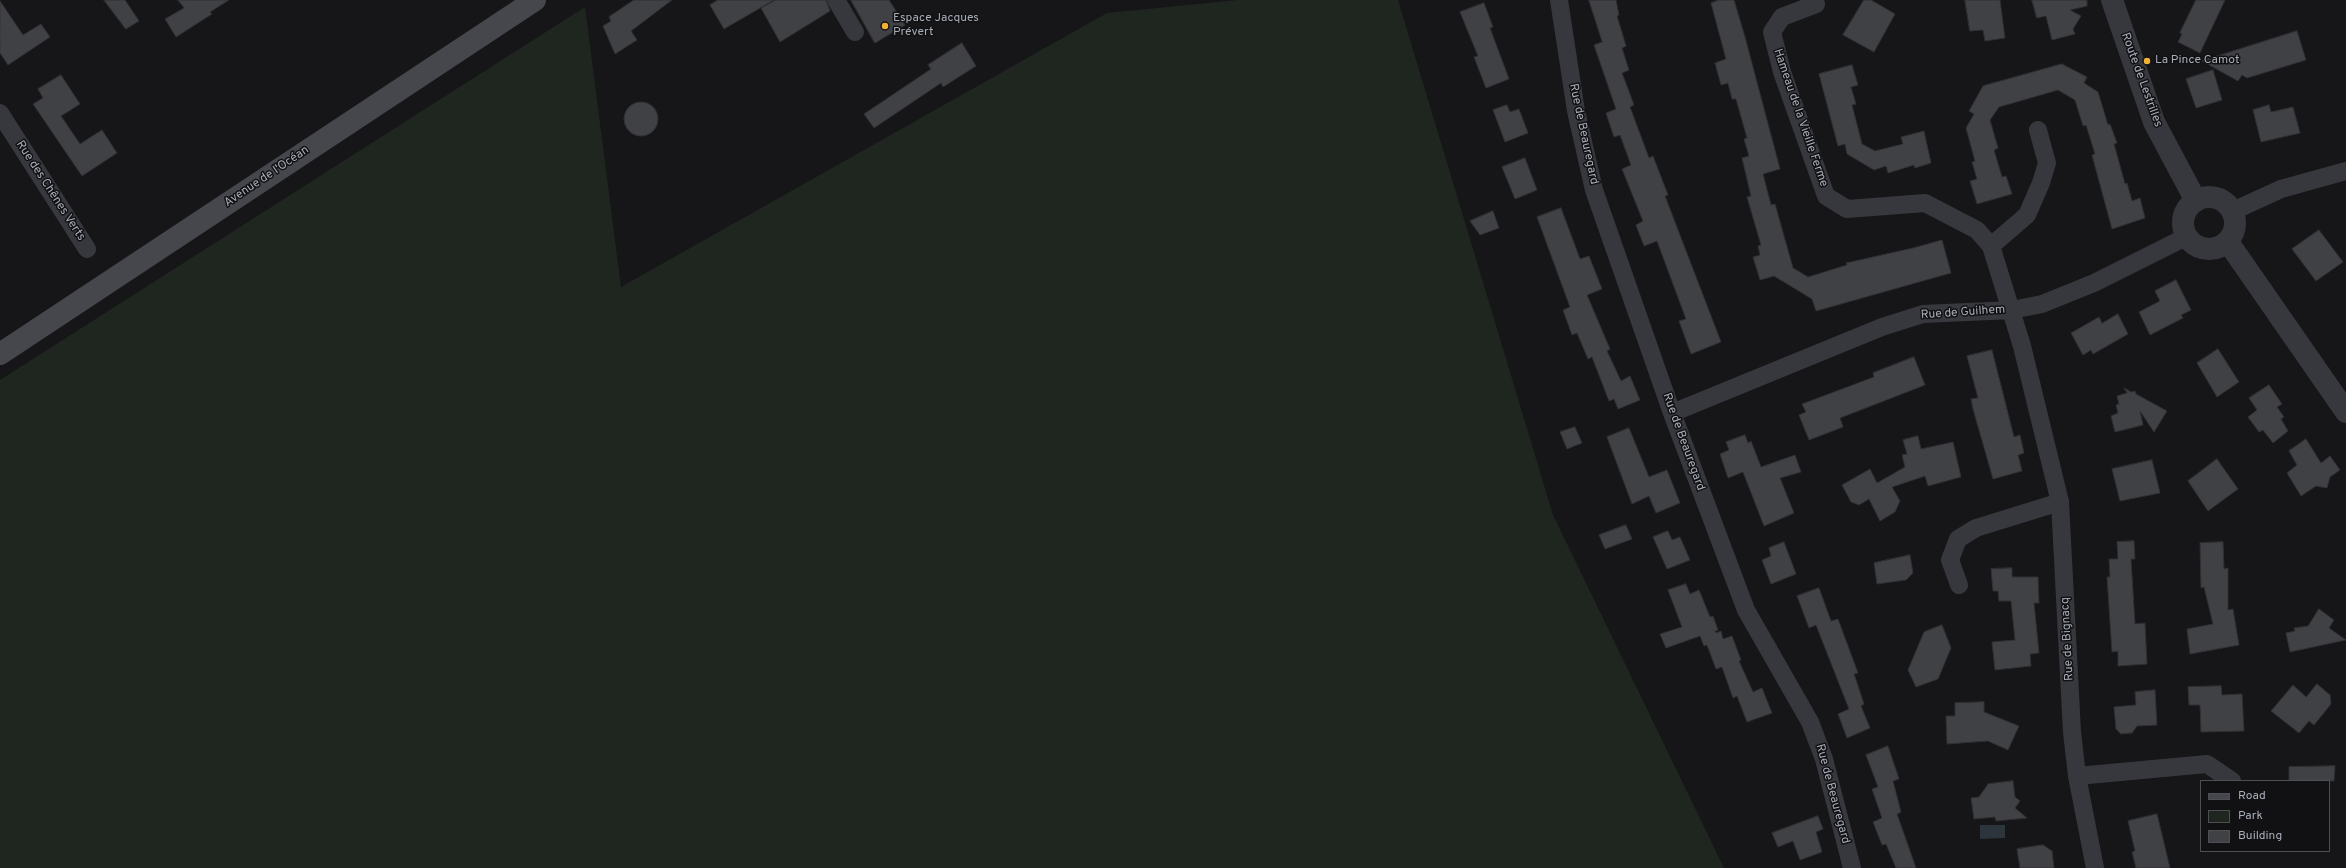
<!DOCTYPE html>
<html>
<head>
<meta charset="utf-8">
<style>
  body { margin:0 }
  #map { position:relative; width:2346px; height:868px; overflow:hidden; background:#161618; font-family:Overpass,sans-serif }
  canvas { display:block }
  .legend { position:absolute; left:2200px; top:780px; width:130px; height:72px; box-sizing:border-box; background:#111113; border:1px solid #4d4f55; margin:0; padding:5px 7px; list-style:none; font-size:12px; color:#a8adb8 }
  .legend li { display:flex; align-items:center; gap:8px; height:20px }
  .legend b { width:20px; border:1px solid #4d4f55 }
</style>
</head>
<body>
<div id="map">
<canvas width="2346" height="868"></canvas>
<ul class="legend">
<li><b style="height:5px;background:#45474d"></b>Road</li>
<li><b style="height:11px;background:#1e261f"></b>Park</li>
<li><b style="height:11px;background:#404145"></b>Building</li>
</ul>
</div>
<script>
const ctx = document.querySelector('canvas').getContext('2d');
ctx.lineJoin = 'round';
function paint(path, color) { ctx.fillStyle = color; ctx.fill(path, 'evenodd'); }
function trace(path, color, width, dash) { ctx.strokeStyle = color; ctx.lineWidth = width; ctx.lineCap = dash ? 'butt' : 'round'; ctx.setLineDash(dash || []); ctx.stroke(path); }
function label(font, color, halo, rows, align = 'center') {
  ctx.font = font + ' Overpass,sans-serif'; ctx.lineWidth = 3; ctx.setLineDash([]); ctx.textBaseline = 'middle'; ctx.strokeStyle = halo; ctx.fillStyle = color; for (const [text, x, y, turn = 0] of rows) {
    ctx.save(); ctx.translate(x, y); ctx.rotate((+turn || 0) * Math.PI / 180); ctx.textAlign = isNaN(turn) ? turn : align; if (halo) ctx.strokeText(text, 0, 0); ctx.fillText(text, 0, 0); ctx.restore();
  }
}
const green = new Path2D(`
  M1238 0H1398L1553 515 1724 868H0V380L585 7 621 287 1107 13Z`);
const water = new Path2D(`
  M1980 825H2005V838L1980 839Z`);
const building = new Path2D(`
  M104 0H125L139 21 126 29Z
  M178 0H229L210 12 212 14 176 37 165 19 184 8Z
  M634 0H672L631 31 637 40 615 54 603 26 611 21 609 17Z
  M718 0H774L724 29 710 5Z
  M776 0H826L830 11 780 42 761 8Z
  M851 0H889L905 25 875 43Z
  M1589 0H1616L1619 15 1617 16 1626 46 1622 48 1629 70 1622 73 1634 105 1630 107 1649 158 1653 156 1668 195 1665 196 1721 342 1691 354 1679 321 1686 319 1657 241 1644 246 1636 225 1643 221 1622 169 1631 165 1620 135 1614 137 1606 113 1616 109 1594 45 1602 42Z
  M1719 0H1734L1745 37 1780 169 1763 174 1771 205 1775 204 1793 268 1808 277 1847 265 1846 263 1855 261 1913 248 1942 240 1951 273 1816 311 1812 299 1774 276 1760 280 1753 257 1760 255 1758 246 1761 245 1747 197 1751 196 1742 158 1749 156 1744 139 1747 138 1736 99H1732L1728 83 1721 85 1715 63 1726 59 1711 3Z
  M1864 0H1871L1895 14 1874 52 1843 35Z
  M1965 0H2000L2005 38 1985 41 1983 30 1970 31Z
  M2032 0H2087V6L2070 10 2081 16 2073 29 2075 34 2052 40 2046 16 2037 18Z
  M2196 0H2225L2200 53 2178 42 2182 34 2180 33Z
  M0 1 23 35 41 24 50 37 8 65 0 53Z
  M1484 3 1493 27 1490 28 1509 79 1486 88 1474 57 1478 56 1460 12Z
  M2297 31 2306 60 2247 78 2242 75 2238 81 2202 61Z
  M962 43 976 66 943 87 941 83 874 128 864 114 931 69 928 65Z
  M2062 64 2087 77 2084 83 2098 92 2108 125 2110 124 2117 143 2114 144 2125 184 2127 183 2132 201 2140 198 2145 218 2112 229 2092 155 2095 154 2086 125 2083 126 2075 100 2058 90 1999 107 1990 120 1998 148 1994 150 2002 177 2006 176 2012 194 1977 204 1970 181 1977 179 1972 162 1975 161 1966 128 1974 114 1969 111 1983 86Z
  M1852 65 1858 85 1851 87 1856 104 1852 105 1862 144 1875 151 1903 144 1901 137 1924 131 1931 163 1915 168 1914 165 1888 173 1886 166 1874 170 1847 154 1845 144 1838 146 1819 74Z
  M2213 70 2222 100 2196 108 2186 79Z
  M61 75 80 104 61 116 80 144 102 130 117 153 82 176 33 104 43 98 38 89Z
  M624 119a17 17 0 1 1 34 0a17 17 0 1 1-34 0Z
  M1507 105 1510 112 1519 109 1528 133 1505 142 1493 110Z
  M2269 105 2271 112 2293 107 2300 133 2261 142 2253 110Z
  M1525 158 1537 190 1515 199 1502 167Z
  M1561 208 1580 259 1589 256 1602 289 1587 295 1610 349 1607 351 1621 381 1630 376 1640 400 1618 409 1614 399 1609 401 1592 357 1588 359 1577 333 1572 335 1563 310 1570 307 1537 217Z
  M1493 211 1499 228 1480 235 1470 221Z
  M2319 230 2343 262 2316 281 2292 249Z
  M2176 280 2191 310 2181 315 2183 318 2150 335 2139 312 2160 301 2155 291Z
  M2118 314 2128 334 2093 354 2091 350 2083 355 2071 333 2099 317 2102 323Z
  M2218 349 2239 382 2217 397 2197 363Z
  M1992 350 2014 437 2020 435 2024 453 2018 455 2022 471 1993 479 1973 409 1971 399 1978 398 1967 356Z
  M1914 357 1925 385 1840 418 1843 427 1809 440 1799 415 1806 412 1802 404 1874 377 1873 373Z
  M2269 385 2282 404 2277 407 2284 417 2281 419 2288 431 2273 443 2263 430 2259 432 2248 417 2257 410 2249 398Z
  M2124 388 2131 392 2135 391 2136 394 2167 411 2154 432 2140 411 2143 425 2115 432 2111 416 2118 413 2116 405 2119 404 2117 396 2127 393Z
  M1575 427 1582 443 1567 449 1560 432Z
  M1629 428 1649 477 1667 470 1680 503 1656 513 1649 496 1632 504 1607 437Z
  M1745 435 1748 443 1751 441 1761 467 1795 455 1801 472 1780 478 1794 513 1764 526 1743 472 1728 478 1720 454 1729 450 1726 442Z
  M1918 436 1921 449 1953 442 1961 477 1928 486 1925 476 1892 487 1900 501 1895 512 1880 521 1869 499 1859 505 1851 502 1842 485 1870 469 1877 483 1905 467 1902 455 1907 454 1903 440Z
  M2306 439 2321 463 2330 456 2340 470 2330 477 2327 488 2316 486 2301 496 2287 473 2297 465 2289 451Z
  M2217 459 2238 489 2208 511 2188 481Z
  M2152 460 2160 493 2120 501 2112 469Z
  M1626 525 1632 539 1605 549 1599 535Z
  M1668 531 1672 540 1680 537 1690 560 1667 569 1653 537Z
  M2134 541 2135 559H2131L2135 624 2145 623 2147 664 2118 666V651L2112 652 2107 577H2110L2109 559H2118L2117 542Z
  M1784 542 1796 574 1771 584 1762 560 1771 556 1769 548Z
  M2223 542 2224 569 2228 568V610L2233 609 2239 645 2190 654 2187 629 2213 624 2204 587 2201 588 2200 543Z
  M1910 555 1913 573 1906 580 1877 584 1874 563Z
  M2012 568V577H2038L2039 603H2034L2039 653 2030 654 2031 666 1995 670 1992 642 2015 640 2011 601H1999L1998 591H1993L1991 569Z
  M1686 584 1690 594 1699 590 1710 617 1713 616 1718 630 1715 631 1716 633 1721 631 1723 639 1732 636 1741 660 1739 661 1753 692 1762 688 1772 713 1747 722 1737 696 1733 698 1722 667 1716 669 1707 645 1704 646 1700 636 1666 648 1660 634 1682 627 1668 590Z
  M1819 588 1831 621 1838 619 1858 673 1854 674 1864 704 1861 706 1870 728 1847 738 1838 714 1849 709 1816 625 1809 628 1797 596Z
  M2319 609 2334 620 2329 628 2346 640 2290 652 2286 633 2295 631 2294 628 2308 626Z
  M1942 625 1951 648 1938 679 1916 687 1908 670 1924 632Z
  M2317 684 2330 695 2331 704 2314 725 2309 721 2299 733 2271 711 2293 685 2306 697Z
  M2221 686 2222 695 2242 694 2244 731 2201 732 2200 705H2189L2188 687Z
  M2155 690 2157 725 2137 726 2132 733 2121 734 2116 729 2114 707 2136 705 2135 692Z
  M1984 702V712L2019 726 2008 750 1988 741 1947 744 1946 716H1955V703Z
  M1888 746 1899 779 1893 781 1901 812 1897 814 1916 868H1896L1886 844 1882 845 1873 822 1882 818 1872 789 1878 787 1866 755Z
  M2335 766 2334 781H2289V767Z
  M2013 781 2015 797 2020 801 2015 808 2027 818 1996 821 1995 817 1974 819 1971 798 1979 797 1988 784Z
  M2157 814 2170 868H2136L2132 852 2135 851 2128 821Z
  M1818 816 1823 829 1816 832 1822 852 1800 860 1793 841 1778 847 1772 833Z
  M2043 845 2052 851 2054 868H2020L2017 849Z`);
const minor = new Path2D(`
  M836 0 855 32
  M1559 0 1576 111 1594 190 1672 413 1746 610 1810 722 1824 759 1852 868
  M1816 4 1782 17 1772 32 1782 72 1826 196 1847 209 1925 203 1977 230 1991 246 2022 346 2060 502 2072 732 2077 776 2095 868
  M0 113 87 249
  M2233 211 2281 189 2346 171
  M1991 246 2027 215 2041 183 2047 163 2038 130
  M1672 413 1882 327 1923 314 2012 310 2042 304 2094 283 2186 237
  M1959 585 1950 560 1958 539 1976 528 2060 502
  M2077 776 2207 764 2232 781`);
const tertiary = new Path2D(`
  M2112 0 2154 122 2196 201
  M2183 223a26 26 0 1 1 52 0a26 26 0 1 1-52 0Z
  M2228 242 2346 412`);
const secondary = new Path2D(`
  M0 354 535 0`);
const markers = [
  [885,26,4,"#f2b134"],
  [2147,61,4,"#f2b134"]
];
const poiNames = [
  ["Espace Jacques",893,19],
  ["Prévert",893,33],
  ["La Pince Camot",2155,61]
];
const streetNames = [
  ["Route de Lestrilles",2141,80,70],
  ["Hameau de la Vieille Ferme",1800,118,71],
  ["Rue de Beauregard",1583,134,78],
  ["Avenue de l'Océan",267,177,-34],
  ["Rue des Chênes Verts",50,191,57],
  ["Rue de Guilhem",1963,313,-4],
  ["Rue de Beauregard",1683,442,70],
  ["Rue de Bignacq",2068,639,-93],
  ["Rue de Beauregard",1832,794,75]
];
paint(green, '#1e261f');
paint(water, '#2c353c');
paint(building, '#404145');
trace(building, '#303034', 1);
trace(minor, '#37383d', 18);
trace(tertiary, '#37383d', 22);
trace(secondary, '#45474d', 22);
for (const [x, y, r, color] of markers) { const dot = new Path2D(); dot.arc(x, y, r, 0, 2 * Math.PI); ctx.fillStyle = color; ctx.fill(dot); trace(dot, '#111113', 1.5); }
label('12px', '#a8adb8', '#111113', poiNames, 'left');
label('12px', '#a8adb8', '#111113', streetNames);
</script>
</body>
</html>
